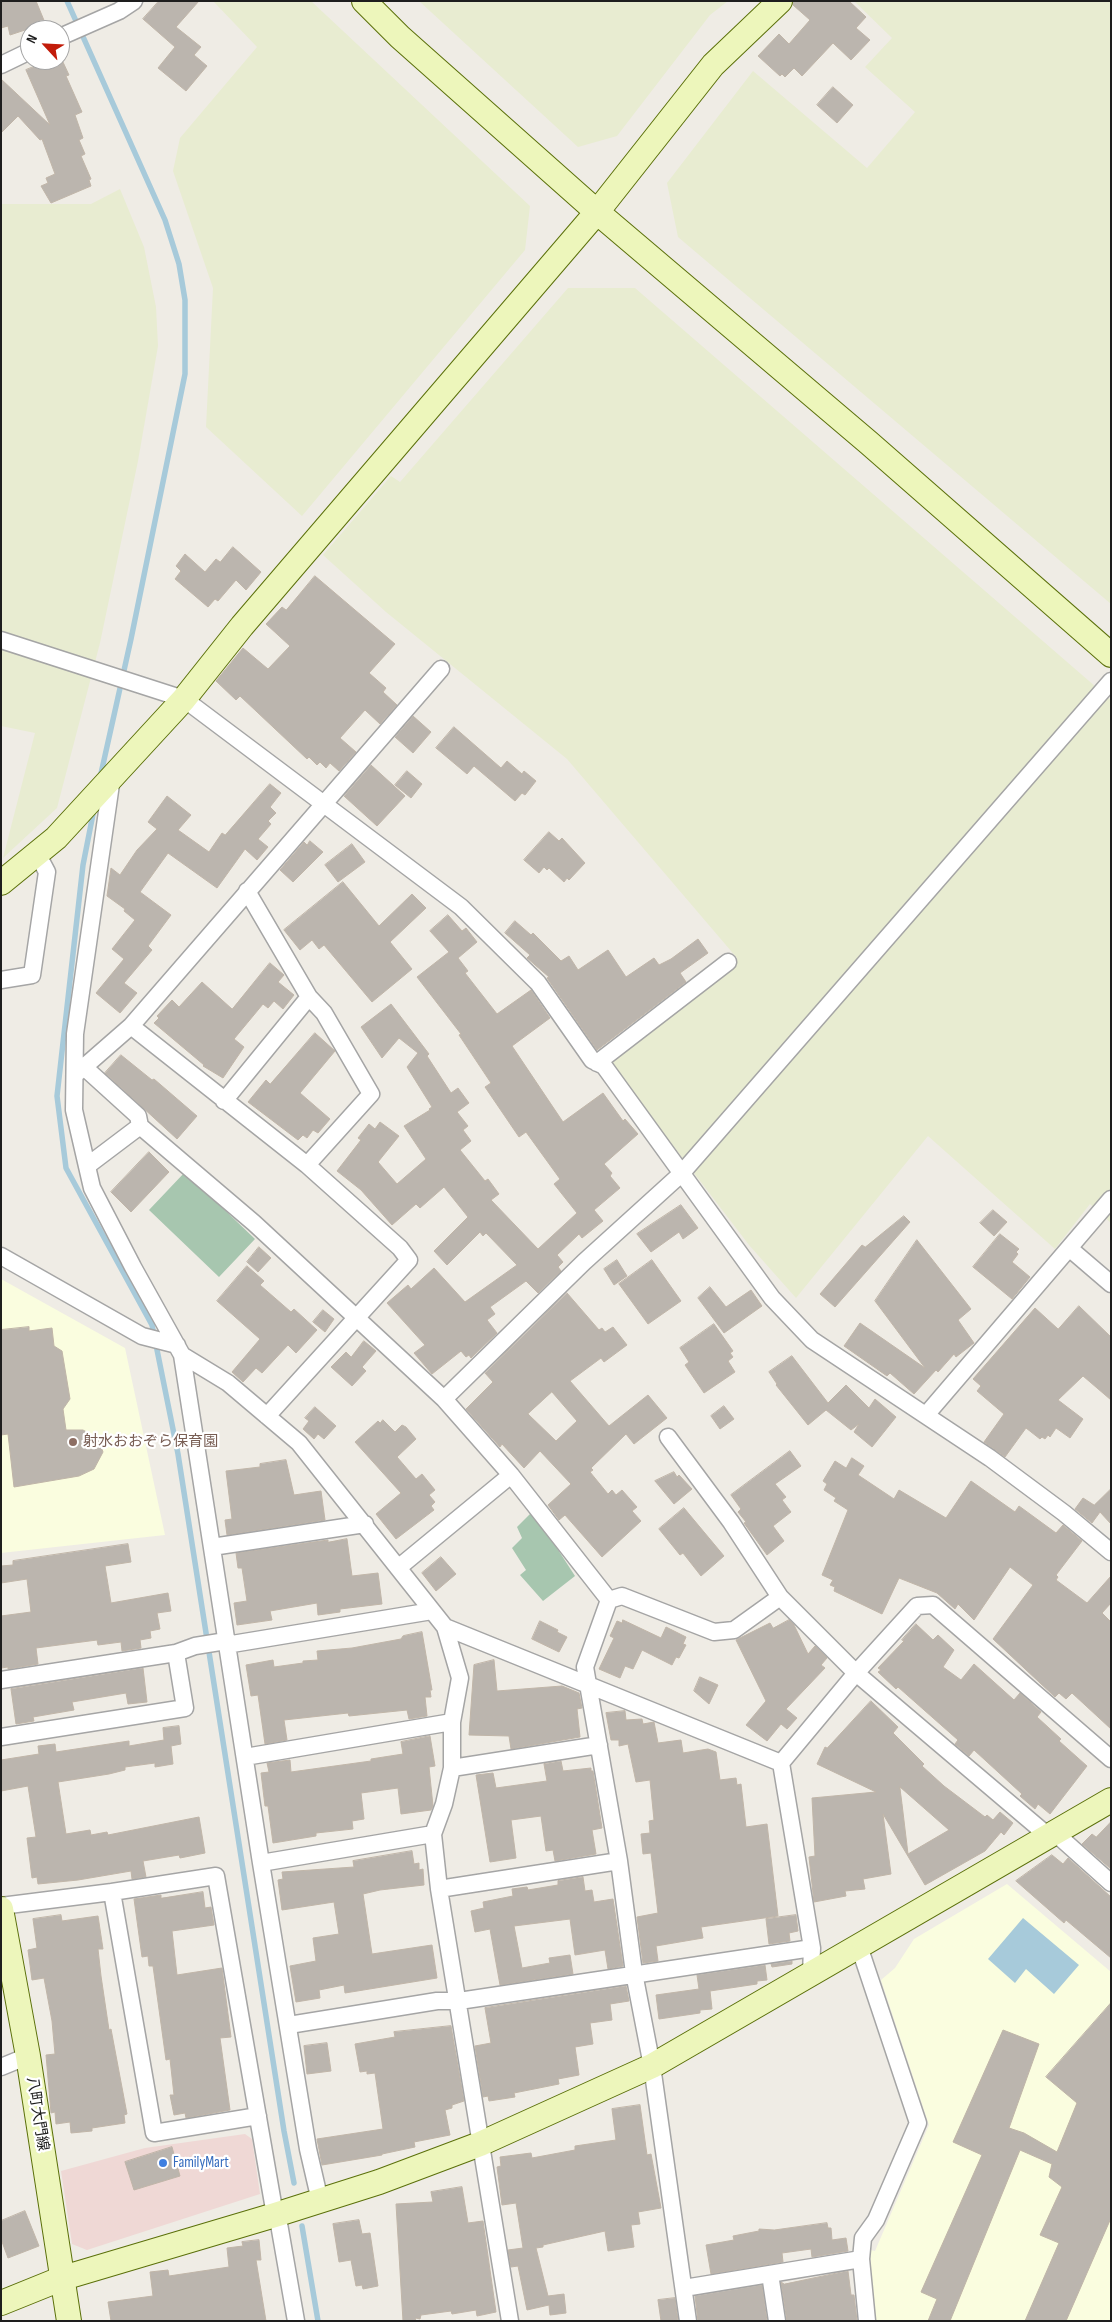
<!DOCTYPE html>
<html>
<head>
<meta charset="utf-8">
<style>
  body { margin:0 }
  #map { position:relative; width:1112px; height:2322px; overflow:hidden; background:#efece5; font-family:"Sofia Sans Condensed",sans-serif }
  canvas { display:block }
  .frame { position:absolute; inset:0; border:2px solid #1e1e1e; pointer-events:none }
  .north { position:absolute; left:20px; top:20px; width:50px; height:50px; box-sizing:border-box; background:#fff; border:1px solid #a5a5a5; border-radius:50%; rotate:295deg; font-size:14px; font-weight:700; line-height:20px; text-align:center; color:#1e1e1e }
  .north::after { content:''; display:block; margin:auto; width:18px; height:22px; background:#c21c0a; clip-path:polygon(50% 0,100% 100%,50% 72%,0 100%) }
</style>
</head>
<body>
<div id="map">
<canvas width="1112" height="2322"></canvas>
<div class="frame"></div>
<div class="north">N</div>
</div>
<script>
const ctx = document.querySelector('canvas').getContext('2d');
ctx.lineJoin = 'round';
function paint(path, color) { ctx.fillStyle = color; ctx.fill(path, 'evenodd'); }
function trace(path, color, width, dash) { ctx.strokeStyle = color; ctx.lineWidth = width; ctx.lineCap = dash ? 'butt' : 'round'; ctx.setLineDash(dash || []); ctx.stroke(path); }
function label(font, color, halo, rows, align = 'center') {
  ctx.font = font + ' "Sofia Sans Condensed","Noto Sans JP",sans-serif'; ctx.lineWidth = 4.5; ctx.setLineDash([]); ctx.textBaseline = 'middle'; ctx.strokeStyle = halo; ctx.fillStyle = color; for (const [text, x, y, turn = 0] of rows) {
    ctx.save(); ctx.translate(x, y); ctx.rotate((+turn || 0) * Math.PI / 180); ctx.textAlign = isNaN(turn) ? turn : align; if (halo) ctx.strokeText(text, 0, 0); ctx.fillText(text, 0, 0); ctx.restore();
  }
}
const commercial = new Path2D(`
  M245 2134 252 2139 260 2194 87 2250 72 2244 61 2171 145 2148Z`);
const education = new Path2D(`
  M1 1279 125 1348 165 1535 1 1553Z
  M1007 1884 1111 1972V2321H873L870 2250 875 2251 929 2125 881 1980 895 1968 914 1939Z`);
const farmland = new Path2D(`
  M213 1H311L530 206 525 250 302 516 206 427 213 288 173 171 180 138 257 47Z
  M419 1H728L710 15 617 136 578 147Z
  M854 1H1111V604L678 237 667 183 753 71 867 168 915 112 865 67 892 38Z
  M120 189 144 247 156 307 158 346 138 461 100 643 57 808 3 858 35 733 1 726V204H91Z
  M568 288H635L1111 700V1223L1090 1204 1055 1249 928 1136 796 1298 749 1245 609 1062 737 958 567 759 386 612 323 555 391 476 400 482Z`);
const cemetery = new Path2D(`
  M185 1172 255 1239 219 1277 149 1210Z
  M533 1511 575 1576 543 1601 520 1575 526 1570 512 1548 522 1538 517 1527Z`);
const water = new Path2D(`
  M1023 1918 1079 1965 1054 1994 1026 1969 1015 1983 988 1959Z`);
const stream = new Path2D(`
  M67 1 165 220 179 264 185 300V374L131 639 100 778
  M94 809 83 865 57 1096 66 1168 152 1325 178 1454 284 2131 294 2183
  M302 2226 318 2321`);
const building = new Path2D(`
  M1 1H36L48 30H25L10 35 8 26 1 28Z
  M159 1H199L176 27 201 47 194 55 207 66 186 91 158 68 175 47 143 19Z
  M793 1H849L866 17 856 28 870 40 851 60 833 43 802 76 794 68 785 77 782 74 780 76 758 56 779 34 789 44 810 20 793 5Z
  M50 60H62L69 75 66 76 82 112 75 115 83 138 79 140 85 154 81 156 91 179 89 180 91 186 51 203 41 186 48 183 46 178 55 174 42 139 40 140 18 116 1 133V79L50 125 26 70Z
  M833 87 853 105 837 123 817 105Z
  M233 547 261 572 246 590 236 580 218 601 215 599 208 607 175 579 181 571 176 566 185 554 205 572 216 559 220 562Z
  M315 576 395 644 369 673 386 688 383 692 397 705 380 724 365 710 340 738 356 752 339 771 330 763 326 768 320 762 317 765 309 757 307 759 240 696 236 700 216 681 243 648 268 669 290 646 266 624 282 607 286 610Z
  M413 716 431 732 413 753 395 737Z
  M454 727 501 768 507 761 522 774 524 771 536 781 525 795 522 793 515 801 474 766 467 774 436 748Z
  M371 765 405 796 377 826 344 796Z
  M407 771 422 784 411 798 395 785Z
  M270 784 281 793 270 807 276 813 268 821 271 824 258 839 268 847 257 860 245 849 217 888 168 853 140 892 171 915 148 946 152 950 124 983 137 993 120 1013 96 993 124 959 112 949 135 920 124 911 125 909 107 896 111 868 120 875 137 850 157 829 148 822 167 796 191 815 178 830 209 852 222 833 225 835Z
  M549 832 559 841 562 838 585 863 569 880 567 878 564 882 549 868 547 870 544 867 539 873 524 860Z
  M310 841 323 852 293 882 280 870 304 842 307 845Z
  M352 844 365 862 338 882 325 865Z
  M343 882 379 926 412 894 426 908 390 942 412 969 372 1002 324 945 319 949 312 940 300 950 284 930Z
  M448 915 462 931 466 928 477 942 458 958 468 971 465 973 497 1014 531 990 550 1018 512 1046 563 1122 603 1093 623 1121 625 1119 638 1134 604 1164 612 1173 610 1176 620 1188 594 1210 603 1221 582 1238 579 1234 557 1255 563 1262 558 1267 561 1271 538 1293 526 1281 490 1307 495 1314 487 1320 497 1333 471 1358 469 1355 466 1357 461 1351 432 1374 414 1353 425 1345 387 1303 408 1285 411 1289 434 1268 465 1302 517 1265 486 1233 483 1236 480 1232 447 1265 434 1251 468 1217 444 1187 420 1208 416 1204 392 1225 361 1190 337 1171 361 1140 358 1138 369 1124 375 1129 380 1122 399 1136 378 1162 397 1184 426 1159 404 1126 430 1110 429 1109 432 1107 407 1067 418 1053 399 1038 382 1058 361 1027 391 1004 429 1054 427 1056 451 1093 458 1088 469 1103 457 1112 468 1126 463 1130 471 1141 460 1150 485 1181 488 1179 499 1194 491 1200 538 1249 577 1213 554 1184 560 1179 526 1132 519 1137 485 1087 491 1083 459 1035 461 1034 417 977 449 952 430 931Z
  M515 921 531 935 533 933 561 961 569 956 578 970 608 950 626 977 654 958 659 965 671 959 698 939 708 953 680 973 686 982 597 1050 547 978 549 977 527 958 530 955 505 933Z
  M270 963 284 975 278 982 294 995 283 1009 274 1001 268 1008 263 1004 234 1039 244 1047 223 1078 203 1066 204 1065 154 1023 159 1018 157 1016 172 1000 179 1007 202 982 232 1009Z
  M315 1033 335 1051 300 1093 330 1119 318 1133 313 1130 307 1138 303 1135 298 1140 248 1102 266 1080 270 1084Z
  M121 1055 152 1080 154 1079 197 1116 177 1139 105 1073Z
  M149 1152 169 1172 131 1212 111 1192Z
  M681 1205 698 1228 683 1239 679 1232 651 1252 637 1234Z
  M993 1210 1007 1222 994 1236 980 1223Z
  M904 1216 910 1222 835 1307 820 1294 862 1245 865 1247Z
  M1000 1234 1019 1249 1016 1252 1018 1254 1012 1262 1030 1277 1012 1299 973 1267Z
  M917 1240 971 1309 958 1320 974 1343 956 1357 954 1354 938 1372 936 1370 914 1394 890 1373 887 1376 844 1346 860 1323 925 1368 875 1301Z
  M259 1247 271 1258 258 1272 247 1262Z
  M617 1260 627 1276 614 1285 604 1269Z
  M652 1260 681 1301 648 1324 619 1284Z
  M247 1266 264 1281 260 1285 291 1312 294 1309 317 1330 296 1353 288 1345 262 1373 256 1368 243 1382 232 1372 260 1339 217 1301Z
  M710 1287 726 1307 751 1290 762 1306 724 1333 698 1298Z
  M567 1293 599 1330 602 1328 605 1332 613 1327 627 1345 604 1362 601 1358 570 1381 609 1426 648 1395 667 1418 634 1444 626 1434 591 1468 593 1470 590 1472 608 1494 612 1490 616 1495 622 1490 637 1507 632 1511 641 1521 602 1557 565 1515 559 1520 548 1505 571 1484 540 1451 524 1468 502 1444 500 1447 466 1409 493 1382 485 1373ZM552 1392 577 1421 556 1441 528 1414Z
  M1079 1306 1111 1337V1400L1083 1376 1058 1400 1083 1419 1070 1438 1056 1428 1050 1437 1048 1435 1045 1439 1042 1437 1040 1439 1026 1428 1005 1457 984 1442 1004 1414 977 1391 981 1386 973 1379 1035 1308 1058 1329Z
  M323 1310 334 1319 325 1332 313 1322Z
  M714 1324 733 1351 730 1353 733 1357 728 1361 735 1372 704 1393 685 1365 689 1362 680 1348Z
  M29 1327V1331L52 1328 54 1346 62 1351 70 1399 63 1409 66 1430H83L92 1435 99 1441 103 1452 94 1469 79 1476 14 1487 8 1434 1 1435V1330Z
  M364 1341 376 1351 362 1367 366 1371 352 1386 331 1367 346 1352 351 1357Z
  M792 1356 828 1403 846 1385 869 1408 875 1399 896 1417 872 1447 854 1432 859 1424 851 1430 826 1410 808 1425 776 1385 777 1384 769 1372Z
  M724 1406 734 1419 720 1429 711 1416Z
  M315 1407 336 1426 324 1439 318 1434 314 1439 303 1429 309 1421 305 1418Z
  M383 1420 395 1432 402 1425 406 1427 416 1439 397 1457 416 1479 422 1474 435 1490 429 1495 435 1502 431 1506 434 1510 396 1539 376 1514 401 1493 355 1442 378 1421 380 1423Z
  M790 1451 801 1466 775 1484 786 1497 782 1500 791 1512 773 1526 784 1541 767 1555 744 1523 746 1522 738 1512 741 1509 731 1495Z
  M852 1458 864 1466 858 1475 894 1499 899 1490 946 1518 971 1481 1015 1512 1019 1506 1056 1533 1063 1525 1082 1541 1056 1575 1058 1577 1056 1580 1087 1603 1111 1576V1603L1102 1613 1111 1622V1729L1072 1693 1066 1699 1059 1693 1055 1697 993 1639 1033 1585 1010 1567 974 1620 958 1604 955 1609 937 1593 899 1578 882 1614 834 1591 835 1587 830 1585 833 1580 822 1575 848 1510 834 1501 836 1498 824 1490 827 1484 823 1481 835 1461 846 1468Z
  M286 1460 294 1495 321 1491 325 1520 227 1535 225 1520 232 1519 226 1471 260 1467V1464Z
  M674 1472 677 1477 679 1475 692 1489 674 1504 655 1481Z
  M1111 1489V1524L1100 1512 1092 1523 1075 1509 1083 1498 1094 1505Z
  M684 1508 724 1556 701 1576 683 1553 680 1555 659 1529Z
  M347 1539 352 1576 378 1573 382 1604 340 1609V1612L318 1615 317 1603 270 1611 272 1620 237 1625 234 1603 247 1601 242 1568H238L236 1553 328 1540V1542Z
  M128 1544 131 1562 105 1566 111 1603 168 1593 171 1611 157 1613 160 1629 150 1631 151 1638 140 1640 141 1648 122 1651 121 1642 98 1645 97 1640 36 1648 38 1664 8 1669V1667L1 1668V1616L31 1612 27 1579 1 1583V1566L13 1565V1561Z
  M441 1557 456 1574 436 1591 422 1573Z
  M623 1620 661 1638 666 1627 686 1637 683 1644 686 1645 679 1658 676 1657 672 1665 642 1650 633 1669 625 1666 620 1678 599 1669 614 1638 610 1636 617 1621 622 1623Z
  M789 1620 794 1625 808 1654 815 1646 827 1658 821 1665 825 1668 786 1709 797 1718 787 1729 781 1724 767 1741 746 1725 766 1701 736 1640 770 1623 773 1628Z
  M540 1621 558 1630 557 1632 567 1637 559 1652 532 1639Z
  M916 1624 933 1640 938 1635 954 1650 943 1667 961 1680 974 1664 1014 1700 1020 1693 1041 1712 1037 1717 1061 1739 1059 1741 1087 1766 1050 1814 1038 1804 1035 1809 1020 1796 1022 1794 974 1750 969 1756 955 1744 958 1740 898 1687 896 1689 878 1672 881 1670 878 1668 904 1641 902 1640Z
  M422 1632 432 1690H430L431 1697H425L427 1716 409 1719 407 1710 349 1716 348 1713 284 1720 287 1740 265 1744 258 1695 251 1696 246 1665 273 1660 274 1667 303 1663V1661L318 1660 317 1651 352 1648 401 1639 403 1636Z
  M494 1660 497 1691 562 1686 579 1693 582 1708 577 1709 580 1737 511 1749 509 1736 469 1735 474 1665Z
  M143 1668 147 1702 128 1704 126 1693 72 1702 74 1710 33 1717 34 1721 16 1724 11 1689Z
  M700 1677 718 1685 709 1704 694 1691Z
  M871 1701 898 1727 893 1733 924 1764 922 1766 944 1786 985 1817 987 1815 993 1820 1000 1812 1013 1823 1004 1835 1001 1832 985 1851 925 1885 883 1814 891 1874 863 1879 865 1889 845 1891 846 1896 814 1902 809 1857 815 1856 812 1798 876 1792 817 1764 825 1747 827 1748ZM900 1787 949 1830 908 1854 902 1804Z
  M625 1711 626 1720 642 1719 643 1724 654 1722 658 1743 681 1740 683 1753 708 1749 716 1752 720 1780 736 1778 737 1785 741 1784 746 1827 767 1824 778 1916 701 1927 703 1938 656 1946 658 1961 643 1963 637 1917 658 1913 651 1853 643 1854 641 1834 650 1833 649 1821 654 1820 650 1780 636 1782 628 1744 619 1746V1740H611L606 1713Z
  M179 1726 181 1744 171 1746 173 1764 155 1767V1763L125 1767V1770L109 1774 58 1782 66 1834 90 1830 91 1835 107 1832 108 1835 199 1817 205 1853 180 1858 179 1855 143 1861 146 1877 132 1879 131 1871 78 1880 38 1884 37 1877 32 1878 27 1838 36 1837 28 1786 1 1791V1760L39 1754 38 1746 55 1744 56 1752 129 1741V1746L164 1740 163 1728Z
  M430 1736 435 1766 429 1767 433 1806 431 1810 401 1814 398 1788 361 1793 364 1819 352 1821 353 1829 316 1833V1836L273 1843 268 1806H265L261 1773 269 1772 267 1763 290 1760 291 1772 371 1761V1759L403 1754 401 1742Z
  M561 1761 563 1771 591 1768V1771H593L602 1828 592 1830 596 1854 555 1861 553 1850 546 1851 541 1816 511 1820 516 1858 490 1862 476 1775 493 1773 496 1788 547 1781 544 1764Z
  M1111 1822V1869L1082 1844 1092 1834 1096 1837Z
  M412 1851 414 1864 419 1863V1870L423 1869 424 1885 380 1890 363 1894 372 1954 432 1945 437 1978 345 1993 344 1985 319 1990 320 1998 296 2002 290 1966 316 1961 313 1938 339 1934 334 1902 282 1910 278 1880 283 1879 282 1872 354 1867 353 1861Z
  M1052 1855 1063 1864 1068 1858 1111 1897V1958L1066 1920 1064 1923 1016 1881Z
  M583 1877 585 1891 592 1890 594 1902 613 1899 623 1966 608 1969 605 1950 575 1955 570 1919 514 1926 522 1968 550 1963 549 1958 570 1955 573 1974 500 1985 490 1929 475 1932 471 1911 484 1908 483 1902 513 1896 512 1889 527 1887 528 1890 558 1885V1881Z
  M203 1892 205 1908 211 1907 214 1925 172 1931 177 1975 222 1968 231 2037 220 2038 230 2110 186 2118 185 2113 174 2115 170 2095H174L170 2059 166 2060 153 1966H149L148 1956 142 1957 134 1899 161 1895V1898Z
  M61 1915 62 1921 98 1916 103 1949H98L101 1976 109 2030 111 2029 127 2114 124 2115 125 2123 92 2128V2131L71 2133 70 2122 56 2124 55 2112 51 2113 46 2055 55 2054 52 2021 44 1978 32 1980 28 1950 37 1948 33 1919Z
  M796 1915 798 1931 789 1933 790 1941 769 1944 766 1919Z
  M792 1961V1964L772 1967 771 1964Z
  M765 1965 767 1980 757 1981V1984L710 1991 712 2009 700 2010V2013L659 2019 656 1995 699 1989 697 1975Z
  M626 1986 629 2001 610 2004 612 2020 590 2023 593 2044 575 2047 579 2075 558 2079 559 2084 514 2093 515 2097 489 2101 488 2096 483 2097 475 2046 491 2043 485 2008Z
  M1111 2003V2218L1066 2321H1025L1059 2243 1040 2235 1062 2187 1049 2177 1052 2164 1020 2150 950 2321H928L937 2299 921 2292 982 2155 953 2142 1003 2030 1039 2044 1009 2128 1024 2133 1057 2152 1077 2103 1046 2077Z
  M451 2026 464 2101 452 2105V2108L445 2110 450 2135 414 2142 415 2147 382 2154V2155L322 2165 317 2139 383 2129 375 2073 367 2074V2071L360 2072 355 2044 395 2037 394 2032Z
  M327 2043 331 2071 307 2074 304 2046Z
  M640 2105 647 2155 651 2154 661 2208 638 2212 640 2224 631 2225 634 2247 608 2251 605 2231 543 2245V2247L536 2248 548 2296 564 2294 566 2313 550 2315 549 2305 527 2310 518 2266 511 2267 508 2250 523 2248 516 2203 502 2205 497 2167 501 2166 500 2157 531 2153 532 2158 575 2150V2146L616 2140 612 2109Z
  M172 2147 180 2176 134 2190 125 2162Z
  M462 2187 468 2223 483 2221 496 2312 477 2316 476 2310 452 2314 451 2311 421 2315 420 2319 416 2318 415 2321H403L396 2204 433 2202 431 2192Z
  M25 2211 39 2246 8 2258 1 2239V2221Z
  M359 2220 362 2234 370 2233 378 2286 363 2289 362 2285 356 2286 351 2260 339 2262 333 2224Z
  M827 2223 828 2228H831L832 2240 846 2238 848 2251 812 2257 811 2249 782 2253 783 2262 711 2274 706 2245 734 2240 733 2236 759 2231V2229L774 2230Z
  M259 2240 261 2260H256L266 2321H111L108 2302 153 2296 150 2272 168 2270 169 2276 229 2267 227 2248 243 2246 242 2242Z
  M848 2271 851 2295H854L857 2321H787L781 2282 784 2284Z
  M762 2285 767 2321H698L695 2296Z
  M675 2298 678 2321H661L658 2300Z`);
const street = new Path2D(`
  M60 37 119 11 134 1
  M1 65 30 51
  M1 640 184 699 461 907 538 983 592 1060 604 1066 772 1298 812 1340 990 1458 1064 1513 1111 1552
  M112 777 75 1034 74 1110 92 1188 133 1267 182 1355
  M247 891 309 997 324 1013 371 1094 307 1165
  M1 980 32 975 47 872 38 855
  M131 1026 307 1165 400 1248 409 1260 267 1416
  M597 1063 728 962
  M84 1067 138 1116 140 1126 254 1223 444 1399 511 1475 609 1600 585 1667 619 1861 634 1973 652 2066 688 2321
  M76 1074 131 1026 441 669
  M224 1101 309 997
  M87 1166 140 1126
  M1069 1248 1111 1284
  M1 1256 142 1336 177 1345
  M444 1399 584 1262 681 1174 1111 681
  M926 1415 1111 1199
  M668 1437 731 1522 780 1597 856 1673 1047 1835
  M212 1547 365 1524
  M398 1568 511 1475
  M609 1600 622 1596 714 1632 734 1630 780 1597
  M226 1645 432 1611
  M176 1653 195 1646 226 1641
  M1 1680 176 1653 185 1708 1 1737
  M245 1757 452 1722
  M452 1768 599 1745
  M1054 1832 1111 1883
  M261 1863 433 1834
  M439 1889 619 1861
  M1 1906 112 1892
  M859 1946 918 2123 876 2220 863 2238 861 2259 867 2321
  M811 1974 812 1948 781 1763 856 1673 917 1606 933 1605 1111 1759
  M289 2025 437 2001H459L812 1948
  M1 2067 28 2056
  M258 2116 154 2133 112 1892 216 1876 275 2215 279 2224 296 2321
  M320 2201 308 2149 261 1863 182 1355 228 1383 299 1443 445 1627
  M770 2274 777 2321
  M684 2288 861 2259
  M510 2321 439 1889 433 1834 444 1804 452 1768V1722L460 1678 445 1627 781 1763`);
const secondary = new Path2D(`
  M364 1 400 37 597 212 869 443 1111 655
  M1 883 56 838 184 699 242 626 597 212 713 65 780 1
  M1 1909 28 2056 69 2321
  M1 2303 63 2278 275 2215 379 2182 480 2144 652 2066 1111 1800`);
const markers = [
  [73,1442,5,"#8d6e63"],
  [163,2163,5,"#3f7fe0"]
];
const educationNames = [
  ["射水おおぞら保育園",83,1442]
];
const streetNames = [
  ["八町大門線",37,2114,81]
];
const shopNames = [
  ["FamilyMart",173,2163]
];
paint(commercial, '#efd8d5');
paint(education, '#fafddf');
paint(farmland, '#e8ecd1');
paint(cemetery, '#a7c6af');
paint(water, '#a7cada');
trace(stream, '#a7cada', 5.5);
paint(building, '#bbb5ae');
trace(building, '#c0b5a8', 1);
trace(street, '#a5a5a5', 19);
trace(secondary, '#5b700a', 26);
trace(street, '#fff', 16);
trace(secondary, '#edf6bb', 24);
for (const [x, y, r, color] of markers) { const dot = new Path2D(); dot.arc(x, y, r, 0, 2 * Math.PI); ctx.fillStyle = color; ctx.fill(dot); trace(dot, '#fff', 2); }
label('15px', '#785e54', '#fff', educationNames, 'left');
label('15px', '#1e1e1e', '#fff', streetNames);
label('15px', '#366cbe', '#fff', shopNames, 'left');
</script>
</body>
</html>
